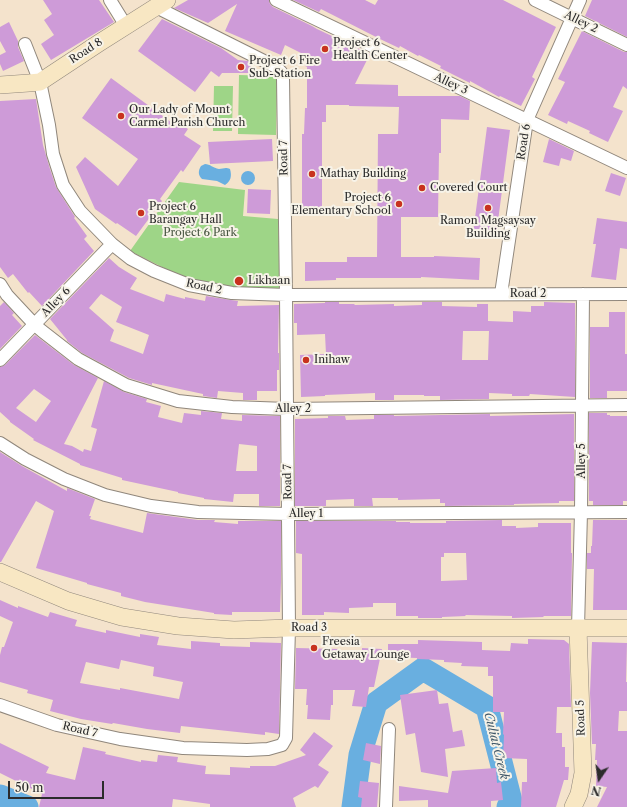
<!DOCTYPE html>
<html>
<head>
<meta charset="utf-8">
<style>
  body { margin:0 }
  #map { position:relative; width:627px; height:807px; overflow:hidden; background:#f4e3cc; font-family:"Libre Caslon Text",serif }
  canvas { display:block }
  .north { position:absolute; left:579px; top:759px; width:40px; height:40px; -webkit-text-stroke:3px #f7f3e8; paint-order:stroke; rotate:193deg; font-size:11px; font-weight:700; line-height:16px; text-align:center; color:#2b2b2b }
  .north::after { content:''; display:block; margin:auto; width:14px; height:18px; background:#2b2b2b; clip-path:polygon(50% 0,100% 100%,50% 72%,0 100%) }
  .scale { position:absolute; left:8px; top:781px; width:96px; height:18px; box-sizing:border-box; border:2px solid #2b2b2b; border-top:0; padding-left:5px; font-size:12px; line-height:14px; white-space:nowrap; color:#2b2b2b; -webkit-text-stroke:3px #f7f3e8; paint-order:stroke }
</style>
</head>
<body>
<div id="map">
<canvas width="627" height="807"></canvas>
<div class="north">N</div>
<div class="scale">50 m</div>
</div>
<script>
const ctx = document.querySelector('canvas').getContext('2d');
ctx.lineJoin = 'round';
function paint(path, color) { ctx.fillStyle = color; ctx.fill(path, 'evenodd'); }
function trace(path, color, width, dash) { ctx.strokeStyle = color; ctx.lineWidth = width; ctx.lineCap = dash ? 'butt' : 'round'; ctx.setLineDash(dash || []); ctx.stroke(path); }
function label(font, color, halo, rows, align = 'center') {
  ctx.font = font + ' "Libre Caslon Text",serif'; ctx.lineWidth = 4; ctx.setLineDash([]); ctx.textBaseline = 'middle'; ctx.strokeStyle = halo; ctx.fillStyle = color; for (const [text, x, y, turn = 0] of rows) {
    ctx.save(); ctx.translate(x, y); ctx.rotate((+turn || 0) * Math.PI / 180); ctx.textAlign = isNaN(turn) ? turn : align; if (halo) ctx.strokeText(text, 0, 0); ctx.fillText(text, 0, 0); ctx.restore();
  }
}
const green = new Path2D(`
  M239 75 277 76 276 135 238 134Z
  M214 86H233L232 131H213Z
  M179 182 245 190 243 216 278 219 281 288H233L188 280 130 251Z`);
const water = new Path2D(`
  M205 164C210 164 213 168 219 169 223 169 225 167 230 169 232 176 231 181 225 185L217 181 202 179C198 175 198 171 201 166Z
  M241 178a7 7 0 1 1 14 0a7 7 0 1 1-14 0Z`);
const river = new Path2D(`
  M0 796 27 807
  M353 807 360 755 376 703 423 669 487 707 511 801 508 807`);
const building = new Path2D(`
  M43 0H99L114 22 51 60 41 44 54 35 44 20 52 14Z
  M188 0H269L270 4 273 7 312 26 317 29 370 54 355 84 398 85V96H460L470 101 469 120 441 119V153H439L438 217H401V257H434V256L480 258 479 280 421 277V278H336V280L305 281V262H347V257H377L378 134H398L399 107 349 106V105H326V122H322V215H302V134H304L305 108H307V67L310 68 305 66 309 57 285 45 281 55 225 31 237 4 208 23 174 8Z
  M293 0H365L375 5 378 0H503L556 27 532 77 535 79 521 106 500 96 499 97 470 81V83L440 68 441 66 419 55 418 56 400 46 399 48 380 39 321 9 319 12Z
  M592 0H627V37L585 16Z
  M162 19 221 48 238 60 248 61 251 63V73H222L219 77 211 71 195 92 138 51Z
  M9 22 18 41V47L24 61 3 71 0 64V55L6 52 0 41V27Z
  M582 31 624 52H627V89L623 86 613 107 623 111 608 142 589 133 590 131 568 121 567 124 548 115 565 82 558 79Z
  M111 78 171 122 173 119 188 129 184 135 201 146 183 172 181 170 160 199 162 201 136 236 117 223 116 224 95 209 76 167 85 157 118 186 138 159 82 118Z
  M36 99 43 145 50 169 56 187 75 217 74 218 87 236 84 239 94 251 42 306 29 292 28 293 13 274 8 278 0 267V101Z
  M487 127 510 130 496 236 473 233Z
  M272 139 273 161 210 164 208 142Z
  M549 139 574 151 571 161 561 158 559 166 543 162Z
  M611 173 626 178 620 196 605 191Z
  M248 189 271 190 270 214 247 213Z
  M597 218 627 222V249L620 248 616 280 591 277 596 244H593Z
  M109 258 119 267 137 278 130 289 164 302 166 294 185 299V297L205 301 206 296 231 300 238 301 237 306 279 305 278 353H279V370H277V391H257V400H243V393L218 391 217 398 203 396V394L152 383V385L129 378 82 353 67 341V340L50 319ZM101 294 122 307 116 322 149 335 143 354 110 341 114 330 89 308Z
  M4 302 14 313 12 315 22 326 0 349V306Z
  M325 302H339V304H354L355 305 394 304V306L422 305V302H442V306L477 307V304H488V321L513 322V311L531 312V306H544V302L575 303V397L530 394 529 396H512V394L489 393V399L440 400V396H424V395H394V400H375V393L325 395V396L301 397 300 355 326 354 325 334 297 335V323H294V304L325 303ZM463 331H489L488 360H462Z
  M609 312H625V354H627V391H607V398H590V327H609Z
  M35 335 74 365 98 378 64 444 72 446 83 452 84 449 91 451 97 429 91 427 104 381 124 392 147 399 146 402 161 406 158 417 182 423 184 413 201 415V411L222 413 221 419 242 421V415L280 416V506H259V494H234L233 502 204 499V498L178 493V492L122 480V478L80 465V464L33 440 34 439 10 422V421L0 412V367L5 365ZM34 389 51 401 36 422 16 408ZM239 444 257 446V471H236Z
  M589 413H607V415H610V416H627V501H623V505H593V501H589Z
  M490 414V416L574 414V501H559V503L514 504V505L445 506V503H440V499L398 500V498H372L373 506H354V499L326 500V506H295V419L328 418V416H345L346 420 374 419V415H394V416Z
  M0 452 22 466 67 491V488L95 499 89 516H91L90 519 120 527 143 533 147 513 198 520H215L214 522 238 524V521H281V582L280 612H232V615L214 614V613L145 602 121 596V593L87 584V583L36 568 54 511 36 501 1 562H0Z
  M502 520V526H516V528L538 527V523H571V553H572L571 616H543L544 617 512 618V616L465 615 466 616 442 617V618H418V616H396V603H373V607L349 608V613L324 612V615H302V554L296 553V521H396V522H410V523H446V521ZM444 553H466L467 580 441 581V557H444Z
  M593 520H627V610H593L594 569H587V553H591V546H592Z
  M0 600 18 608V606L48 617 50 612 77 620 75 626 106 633V630L140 637V634L159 637 157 645 191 649V641L220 643V646L250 647V642L281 643 279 734 265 732V735L181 726 180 733 147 729 113 723 112 724 81 719 50 711 53 700 27 693 28 690 0 682V655L2 647H4L13 622 0 616ZM121 660 154 667 153 676 183 682 179 699 120 688V690L80 683 86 662 119 669Z
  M528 639 564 640 569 644 571 707H557L556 733H562V747H565V767H569L568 780H564L556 807H521L522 782H527V759L503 758 504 735 503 734 504 712H493V676H488V667L461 666 462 663 444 662V660L417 659V658L388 657V644H418V640L482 642V650L510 651 511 643 528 644Z
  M592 642 627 643 626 682H627V711H619L618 731H627V807H597L607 787 596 786 597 760H595L596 744H592L590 693Z
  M296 648 340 649V652L362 653V648L382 649 374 687H369L366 707 352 706 355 690H333V705H331L330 720 307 719 308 705H306L307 689H295Z
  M437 690 439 704 448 703 453 732 462 730 465 746 445 749 448 777 421 772 415 733 406 735 400 695Z
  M314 732 333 746 318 765 329 772 318 788 315 786 293 798 296 807H210V804L173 799 172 807H39L42 794 0 773V743L49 767 46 773 75 780 83 747 106 752 105 754 141 762V760L157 762 158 755 178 757 177 762 206 766 205 774 230 775V767L250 768V766H275L306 755 300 750Z
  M366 743 381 746 380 764 363 760Z
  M496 768 497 783 501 782 503 800 491 801V807H428V800L399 801V786L448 793 452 771Z
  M360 781 379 783 377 807H361L362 798 358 797Z`);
const street = new Path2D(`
  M110 0 126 26
  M276 0 627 168
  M535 0 627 45
  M25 44 40 82 49 125 53 154 63 185 80 211 112 244 131 259 154 271 189 285 232 293 286 295 627 294
  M0 284 7 295 35 325 42 331 78 359 126 385 178 401 232 407 287 409 627 405
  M501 294 527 120 580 0
  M0 360 112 244
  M0 443 25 459 64 479 105 495 151 506 198 512 289 514 627 512
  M578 628 581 512 583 294
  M0 705 57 725 120 739 183 748 247 750 268 749 282 745 286 738 289 628 286 295 283 78 281 72 276 67 156 7
  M386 807 389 729`);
const secondary = new Path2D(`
  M0 85 29 83 40 82 99 43 167 0
  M0 572 68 601 122 617 178 626 234 630 289 628H627
  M573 807 579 794 583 773 578 628`);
const markers = [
  [325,49,4,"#c8321e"],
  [241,67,4,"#c8321e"],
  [121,116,4,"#c8321e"],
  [312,174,4,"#c8321e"],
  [422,188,4,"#c8321e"],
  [399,204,4,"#c8321e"],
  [488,208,4,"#c8321e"],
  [141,213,4,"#c8321e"],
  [239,281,5,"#c8321e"],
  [306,360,4,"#c8321e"],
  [314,648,4,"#c8321e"]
];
const streetNames = [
  ["Alley 2",581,22,26],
  ["Road 8",86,51,-33],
  ["Alley 3",451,84,25],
  ["Road 6",524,142,-81],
  ["Road 7",284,158,-91],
  ["Road 2",204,287,12],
  ["Road 2",528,294],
  ["Alley 6",56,302,-46],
  ["Alley 2",293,409],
  ["Alley 5",582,461,-90],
  ["Road 7",288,482,-91],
  ["Alley 1",306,514],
  ["Road 3",309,628],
  ["Road 5",581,718,-92],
  ["Road 7",80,730,13]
];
const poiNames = [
  ["Project 6",333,43],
  ["Health Center",333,56],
  ["Project 6 Fire",249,61],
  ["Sub-Station",249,74],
  ["Our Lady of Mount",129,110],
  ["Carmel Parish Church",129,123],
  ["Mathay Building",320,174],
  ["Covered Court",430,188],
  ["Project 6",391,198,"right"],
  ["Elementary School",391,211,"right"],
  ["Project 6",149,207],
  ["Barangay Hall",149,220],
  ["Ramon Magsaysay",488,221,"center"],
  ["Building",488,234,"center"],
  ["Likhaan",248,281],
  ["Inihaw",314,360],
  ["Freesia",322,642],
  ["Getaway Lounge",322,655]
];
const parkNames = [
  ["Project 6 Park",200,233]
];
const waterNames = [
  ["Culiat Creek",496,746,76]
];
paint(green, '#9ed587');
paint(water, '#69afe0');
trace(river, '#69afe0', 23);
paint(building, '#ce9bd8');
trace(street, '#90877c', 14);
trace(secondary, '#90877c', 18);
trace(street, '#fff', 12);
trace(secondary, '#f8e7c3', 17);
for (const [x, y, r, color] of markers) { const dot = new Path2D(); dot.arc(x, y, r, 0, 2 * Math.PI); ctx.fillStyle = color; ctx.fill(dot); trace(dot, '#f7f3e8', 1.5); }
label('11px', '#2b2b2b', '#f7f3e8', streetNames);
label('11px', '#2b2b2b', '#f7f3e8', poiNames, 'left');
label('11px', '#485642', '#f7f3e8', parkNames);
label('italic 12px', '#41596a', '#f7f3e8', waterNames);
</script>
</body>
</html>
